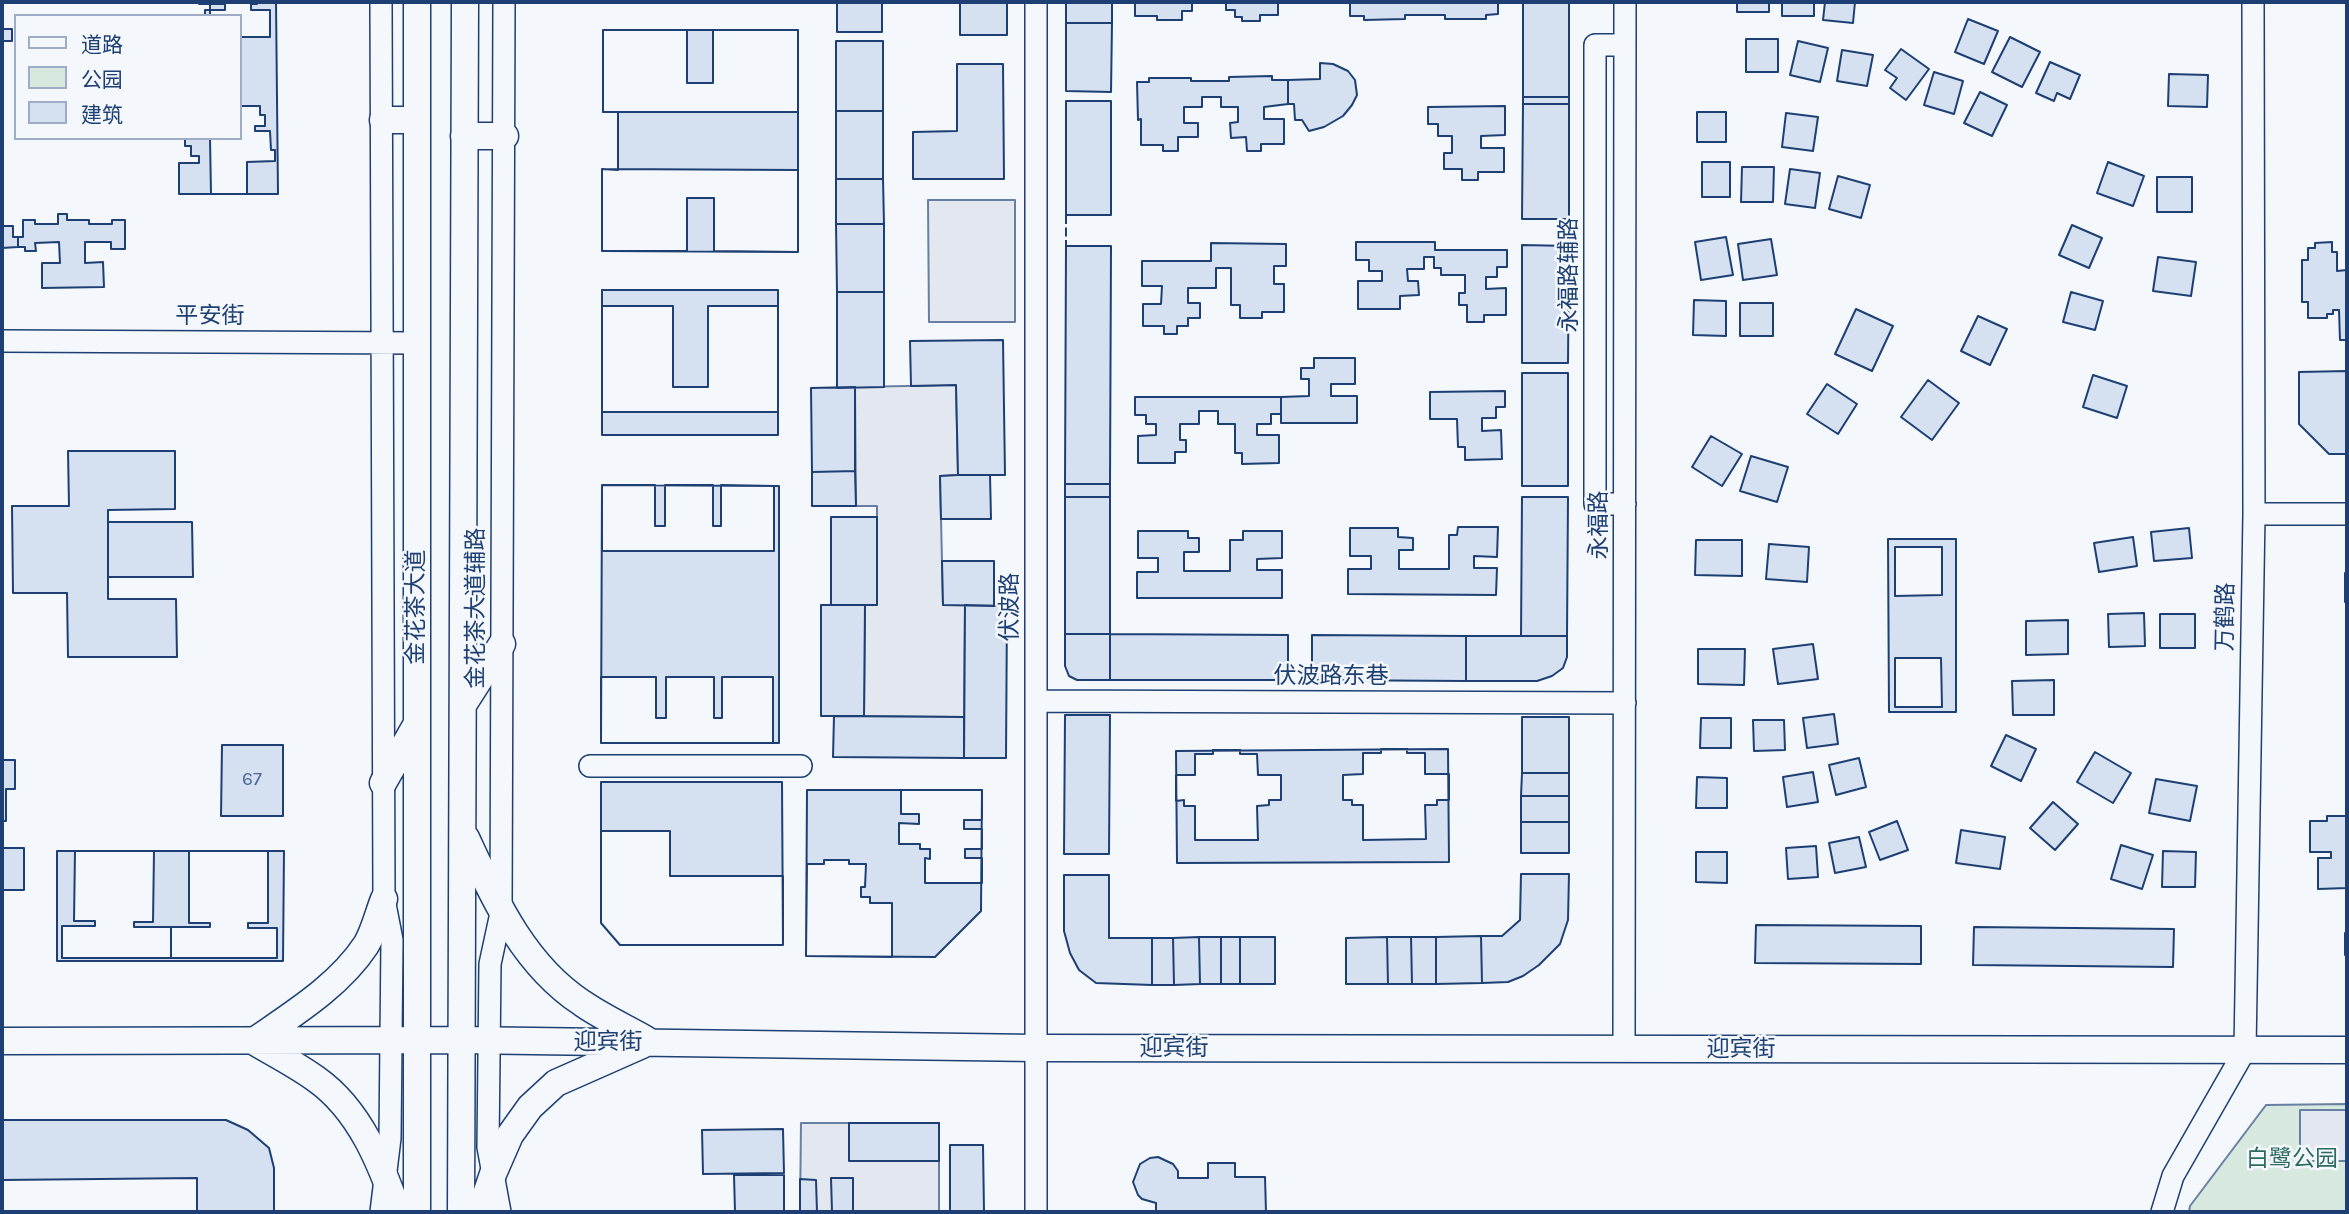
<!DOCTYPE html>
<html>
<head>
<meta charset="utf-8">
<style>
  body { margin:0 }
  #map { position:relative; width:2349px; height:1214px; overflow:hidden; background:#f4f7fb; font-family:Karla,"Noto Sans SC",sans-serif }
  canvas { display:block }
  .frame { position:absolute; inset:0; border:4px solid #1d3f73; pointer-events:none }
  .legend { position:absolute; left:14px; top:14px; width:228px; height:126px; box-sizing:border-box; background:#f4f7fb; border:2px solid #9eadc5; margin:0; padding:9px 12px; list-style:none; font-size:21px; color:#1d3f73 }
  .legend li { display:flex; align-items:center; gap:14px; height:35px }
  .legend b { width:35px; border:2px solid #9eadc5 }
</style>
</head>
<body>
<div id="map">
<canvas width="2349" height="1214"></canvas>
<div class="frame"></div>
<ul class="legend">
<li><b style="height:9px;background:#f4f7fb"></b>道路</li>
<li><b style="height:19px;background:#d7e8df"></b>公园</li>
<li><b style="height:19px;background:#d5e0f0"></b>建筑</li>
</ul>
</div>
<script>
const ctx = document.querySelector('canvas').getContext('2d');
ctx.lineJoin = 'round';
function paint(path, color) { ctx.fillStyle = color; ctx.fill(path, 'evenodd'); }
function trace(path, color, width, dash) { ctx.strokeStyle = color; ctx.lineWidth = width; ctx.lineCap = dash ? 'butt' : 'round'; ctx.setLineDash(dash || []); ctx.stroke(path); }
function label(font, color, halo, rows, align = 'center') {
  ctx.font = font + ' Karla,"Noto Sans SC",sans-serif'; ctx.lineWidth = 5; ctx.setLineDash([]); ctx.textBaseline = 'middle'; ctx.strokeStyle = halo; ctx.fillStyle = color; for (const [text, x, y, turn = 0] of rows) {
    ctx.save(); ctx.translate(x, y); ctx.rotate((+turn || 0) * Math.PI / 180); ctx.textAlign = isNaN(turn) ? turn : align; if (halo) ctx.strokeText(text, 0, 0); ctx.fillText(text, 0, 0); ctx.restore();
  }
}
const green = new Path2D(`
  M2347 1104V1212H2189L2190 1206 2266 1105Z`);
const parking = new Path2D(`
  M928 200H1015V322H929Z
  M956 385 958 475 940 476 943 605H965L964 717 864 716 865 605 877 604V506H856L855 387Z
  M2300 1110H2347V1161H2300Z
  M801 1123H939V1212H800Z`);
const building = new Path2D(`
  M199 2H257V4H251V10H270V37H240V16H205V10H225V4H199Z
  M210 2H276L278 194H211L210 138H240V16H210Z
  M837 2H882V32H837Z
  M960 2H1007V35H960Z
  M1066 2H1112V23H1066Z
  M1135 2H1192V11H1182V20H1157V16H1135Z
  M1226 2H1278V15H1260V21H1242V17H1235V10H1226Z
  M1350 2H1498V14L1486 15V19H1445V15H1405V19L1364 20V16H1350Z
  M1523 2H1569V97H1523Z
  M1737 2H1769V12H1737Z
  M1782 2H1814V16H1782Z
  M1825 2H1855L1853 23 1823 20Z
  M1968 19 1998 31 1984 64 1955 52Z
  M1066 23H1112L1111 92 1066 91Z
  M2 29H12V41H2Z
  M603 30H687V83H713V30H798V112H603Z
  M603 30H798V252L602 251V169L618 170V112H603Z
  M2010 37 2040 52 2022 87 1992 72Z
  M1746 39H1778V72H1746Z
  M836 41H883V111H836Z
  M1798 41 1828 48 1820 82 1790 75Z
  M1901 49 1929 69 1906 100 1890 88 1897 78 1885 70Z
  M1842 50 1873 55 1867 86 1837 81Z
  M2050 62 2080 75 2070 99 2057 93 2054 101 2036 93Z
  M1320 63 1333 64 1348 71 1355 80 1357 95 1352 105 1343 116 1324 127 1309 131 1302 120H1295L1294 104H1288V80L1320 79Z
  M957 64H1003L1004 179H913V132L957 131Z
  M1934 72 1963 81 1954 114 1924 105Z
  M2169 74 2208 75 2207 107 2168 106Z
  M1272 76V80H1288V104L1264 107V119H1284V144H1261V151H1247L1246 137 1231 138 1230 123 1238 122V107H1221V97H1202V107H1184V123H1198V137H1178V151H1163V145H1141V119L1138 120 1137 82H1149V78H1191V81H1229V77Z
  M1980 92 2007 105 1992 136 1964 123Z
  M1523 97H1569V104H1523Z
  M1066 101H1111V215H1066Z
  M1523 104H1569V219H1522Z
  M240 106H260V115H265V126H255V131H270L271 150H275V161L247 162V194H179V163H199V156H191V146H185V138H240Z
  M1505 106V135L1481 136V148H1504V172H1478V180H1462V169H1444V153H1452V136H1438V124H1428V107Z
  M836 111H883V179H836Z
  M1697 112H1726V142H1697Z
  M1786 113 1818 117 1813 151 1782 147Z
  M1702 162H1730V197H1702Z
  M2108 162 2144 176 2133 206 2097 193Z
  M1742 167H1774L1773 202H1741Z
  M602 169 798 170V252L714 251V198H687V251H602Z
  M1790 169 1820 173 1815 208 1785 204Z
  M1838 176 1870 185 1861 218 1829 209Z
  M2157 177H2192V212H2157Z
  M836 179H883L884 224H836Z
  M58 214H67V220H89V224H112V220H125V249H111V242H85V263L103 262 104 287 42 288V263H60L59 242 35 243 36 251H25V247H18V237H23V220H35V224H58Z
  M836 224H884V292H837Z
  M2072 225 2102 238 2089 268 2059 255Z
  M2 226H13V237H18V247L2 248Z
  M1726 237 1733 275 1701 280 1695 242Z
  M1771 239 1777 275 1743 280 1738 244Z
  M1356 242H1435V250H1507V267H1497V277H1486V289L1506 288V315H1484V322H1467V305H1459V293H1465V275H1441V268H1434V257H1424V269H1407L1408 281H1418L1419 295 1400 296V309H1358V281H1382V271H1369V260H1356Z
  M2332 242V252H2337V271L2347 270V250V340H2340L2339 310H2333V314H2327V318H2308V302H2302V260H2308V248H2315V243Z
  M1211 243 1286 244V266H1274V284H1284V312H1262V318H1240V305H1231V268H1216V288H1188V303H1200V318H1188V326H1177V334H1164V326H1143V304H1161L1162 286H1142V261H1211Z
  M1522 245 1569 246 1568 363H1522Z
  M1066 246H1111L1110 484H1065Z
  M2158 257 2196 262 2191 296 2153 291Z
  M602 290H778V435H602Z
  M837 292H884V387L837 388Z
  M2071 292 2103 301 2095 330 2063 322Z
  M1694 300 1726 301V336L1693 335Z
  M1740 303H1773V336H1740Z
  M602 306H673V387H708V306H778V412H602Z
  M1856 309 1893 326 1872 371 1835 354Z
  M1978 316 2007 329 1990 365 1961 351Z
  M1003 340 1005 475H958L956 385 911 386 910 341Z
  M1314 358H1355V384H1331V396H1357V423H1281V397L1309 396V379H1301V368H1314Z
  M2347 371V454H2329L2299 424V372Z
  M1522 373H1568V486H1522Z
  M2093 375 2127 386 2117 418 2083 407Z
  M1928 380 1959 403 1932 440 1901 417Z
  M1827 384 1857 404 1838 434 1807 414Z
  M855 387V471L812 472 811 388Z
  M1505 391V407H1496V418H1482V431L1501 430 1502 459 1465 460V447H1458L1457 419H1430V392Z
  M1135 397H1281V414H1271V424H1257V435H1279V463L1242 464V453H1235V424H1218V411H1199V424H1180V440H1186V452H1175V463H1138V436L1156 435V424H1146V415H1135Z
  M1711 436 1742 454 1722 486 1692 467Z
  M68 451H175V509L108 510V599H176L177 657H68L67 593H13L12 506H69Z
  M1751 456 1788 467 1777 502 1740 491Z
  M855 471 856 506H812V472Z
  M958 475H990L991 519H941L940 476Z
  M1065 484H1110V497H1065Z
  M602 485 779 486V743H601Z
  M602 485H655V526H665V485H713V526H721V485L774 486V551H602Z
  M1065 497H1110V634H1065Z
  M1522 497H1568L1567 636H1521Z
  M831 517H877V605H831Z
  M108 522H192L193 577H108Z
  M1458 527H1498L1497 557 1474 556V568H1497L1496 595 1348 594V569H1371V556H1350V528H1398V537L1413 538V550H1399V569H1449V535H1457Z
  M2189 528 2192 558 2154 561 2151 532Z
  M1138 531H1188V538H1199V552H1184V571H1230V540H1243V531H1282V558L1257 559V570H1282V598H1137V572H1158V558H1138Z
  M2133 537 2137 566 2099 572 2094 543Z
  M1888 539H1956V712H1889Z
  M1696 540H1742V576L1695 575Z
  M1769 544 1809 547 1807 582 1766 579Z
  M1895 547H1942V595L1895 596Z
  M942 561H994V606L943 605Z
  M2345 573H2347V602H2345Z
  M821 605H865L864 716H821Z
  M965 605 1007 606 1006 758H964Z
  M2144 613 2145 646 2109 647 2108 614Z
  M2160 614H2195V648H2160Z
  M2068 620V654L2026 655V621Z
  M1065 634H1110V680H1077L1069 676 1065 666Z
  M1110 634 1288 635V680H1110Z
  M1312 635 1466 636V681L1312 680Z
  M1466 636H1567V657L1563 668 1552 676 1537 681H1466Z
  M1813 644 1818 679 1778 684 1773 649Z
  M1698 649H1745L1744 685 1698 684Z
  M1895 658H1941L1942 707H1895Z
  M601 677H656V718H666V677H714V718H722V677H773V743H601Z
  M2054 680V715H2013L2012 681Z
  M1834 714 1838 744 1807 748 1803 718Z
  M1065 715H1110L1109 854H1064Z
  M834 716 964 717V758L833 757Z
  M1522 717H1569V773H1522Z
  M1701 718H1731V748H1700Z
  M1753 720H1784L1785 750 1754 751Z
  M2006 735 2036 749 2021 781 1991 766Z
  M222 745H283V816H221Z
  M1381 749H1407V753H1425V774H1449V800H1437V805H1425L1426 839 1363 840V805H1352V800H1343V775L1363 774V753H1381Z
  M1448 749 1449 862 1177 863 1176 751Z
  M1213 750H1240V754H1257L1258 775H1281V800H1269V805L1257 806 1258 840H1195V806H1184V800L1176 801V775H1195V754H1213Z
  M2095 752 2131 773 2113 803 2077 782Z
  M1859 758 1866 787 1836 795 1829 765Z
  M2 760H15V789H6V821H2Z
  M1813 772 1818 802 1787 807 1783 777Z
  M1522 773H1569V796H1521Z
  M1697 777 1727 778V808H1696Z
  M2156 779 2197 786 2190 821 2149 813Z
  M601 782H782L783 945H620L601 923Z
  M807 790H982L981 911 935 957 806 956Z
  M901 790H982V820H964V829H982V849H965V858H982V883H925V858L930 859V849H920V844H899V823L919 824V814H901Z
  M1521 796H1569V822H1521Z
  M2053 802 2078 824 2055 850 2030 828Z
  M2327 816H2346L2347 888 2318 889V858H2331V852H2310V821H2327Z
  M1897 821 1908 850 1880 860 1869 832Z
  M1521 822H1569V853H1521Z
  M1961 830 2005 837 2000 869 1956 863Z
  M601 831H670V876H783V945H620L601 923Z
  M1859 837 1866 867 1835 873 1829 843Z
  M2121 845 2153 855 2142 889 2111 879Z
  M1816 846 1818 877 1788 879 1786 848Z
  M2 848H24V890H2Z
  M57 851H284L283 961H57Z
  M75 851H154L153 922H134V927H171V958H62V926H95V921H74Z
  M189 851H268V923H248V928H277V958H171V927H210V923H189Z
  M2163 851 2196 852 2195 887H2162Z
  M1696 852H1727V883L1696 882Z
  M824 860H849V864H866L865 887H861V897H870V903H892V957L806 956 807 864H824Z
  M1521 874H1569L1568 920 1560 944 1539 965 1523 976 1508 982 1482 983 1481 936H1502L1520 920Z
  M1064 875H1109V938H1152V985L1096 983 1079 970 1070 953 1064 931Z
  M1756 925 1921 926V964L1755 963Z
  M1974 927 2174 929 2173 967 1973 965Z
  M2345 933H2347V955H2345Z
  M1481 936 1482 983 1436 984V937Z
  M1199 937H1221V984H1200Z
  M1199 937 1200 984 1174 985 1173 938Z
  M1221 937H1240V984H1221Z
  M1240 937H1275V984H1240Z
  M1387 937H1411L1412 984H1388Z
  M1387 937 1388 984H1346V938Z
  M1411 937H1436V984H1412Z
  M1152 938H1173L1174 985H1152Z
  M2 1120H226L248 1130 269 1148 274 1168V1212H197V1178L2 1180Z
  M849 1123H939V1161H849Z
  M783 1129 784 1173 703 1174 702 1130Z
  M950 1145H983L984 1212H950Z
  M1158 1157 1173 1164 1178 1171V1178H1208V1163H1235V1177H1265L1266 1212H1156V1203L1142 1199 1138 1195 1133 1182 1140 1164 1150 1158Z
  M734 1175H784V1212H735Z
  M831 1178H853V1212H832Z
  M800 1179 816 1180 817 1212H800Z`);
const minor = new Path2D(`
  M381 2 384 899 392 940 390 1138 381 1212
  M1036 2V1212
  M2 341 417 343
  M1625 504H1595V45H1625
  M2254 514H2347
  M1036 701 1625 703
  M590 766H801
  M1624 1049 1625 2
  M500 1212 488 1147 490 964 501 913 504 2
  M2162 1212 2173 1176 2245 1050 2254 514 2253 2`);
const major = new Path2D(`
  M383 120H417
  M464 136H505
  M463 705 502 644
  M383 783 415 727
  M466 838C495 900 523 964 582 1003 602 1017 626 1028 647 1040
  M2 1041 461 1040 1035 1048 2347 1050
  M254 1041C293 1014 339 986 366 945 374 932 378 914 384 899
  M255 1042C275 1054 297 1065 316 1079 360 1110 381 1164 398 1212
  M417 1212V2
  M461 1212 465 2
  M480 1212 493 1174 510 1135 530 1107 556 1083 642 1045`);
const fence = new Path2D(`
  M1066 215V246`);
const numberNames = [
  ["67",252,780]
];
const streetNames = [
  ["永福路辅路",1569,275,-90],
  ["平安街",210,316],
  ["永福路",1599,525,-90],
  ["金花茶大道",416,607,-90],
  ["伏波路",1010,607,-90],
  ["金花茶大道辅路",476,608,-90],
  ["万鹤路",2226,617,-89],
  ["伏波路东巷",1331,676],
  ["迎宾街",608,1042],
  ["迎宾街",1174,1048],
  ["迎宾街",1741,1049]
];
const parkNames = [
  ["白鹭公园",2292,1159]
];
paint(green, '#d7e8df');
trace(green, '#687fa3', 2);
paint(parking, '#e3e8f0');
trace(parking, '#687fa3', 2);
paint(building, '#d5e0f0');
trace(building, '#1d3f73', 2);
trace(minor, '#1d3f73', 24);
trace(major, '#1d3f73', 29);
trace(minor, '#f4f7fb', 21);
trace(major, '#f4f7fb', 26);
trace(fence, '#1d3f73', 2, [9, 3.5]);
label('19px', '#4b6792', null, numberNames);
label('23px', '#1d3f73', '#f4f7fb', streetNames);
label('23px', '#2c6c60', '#f4f7fb', parkNames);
</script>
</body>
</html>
